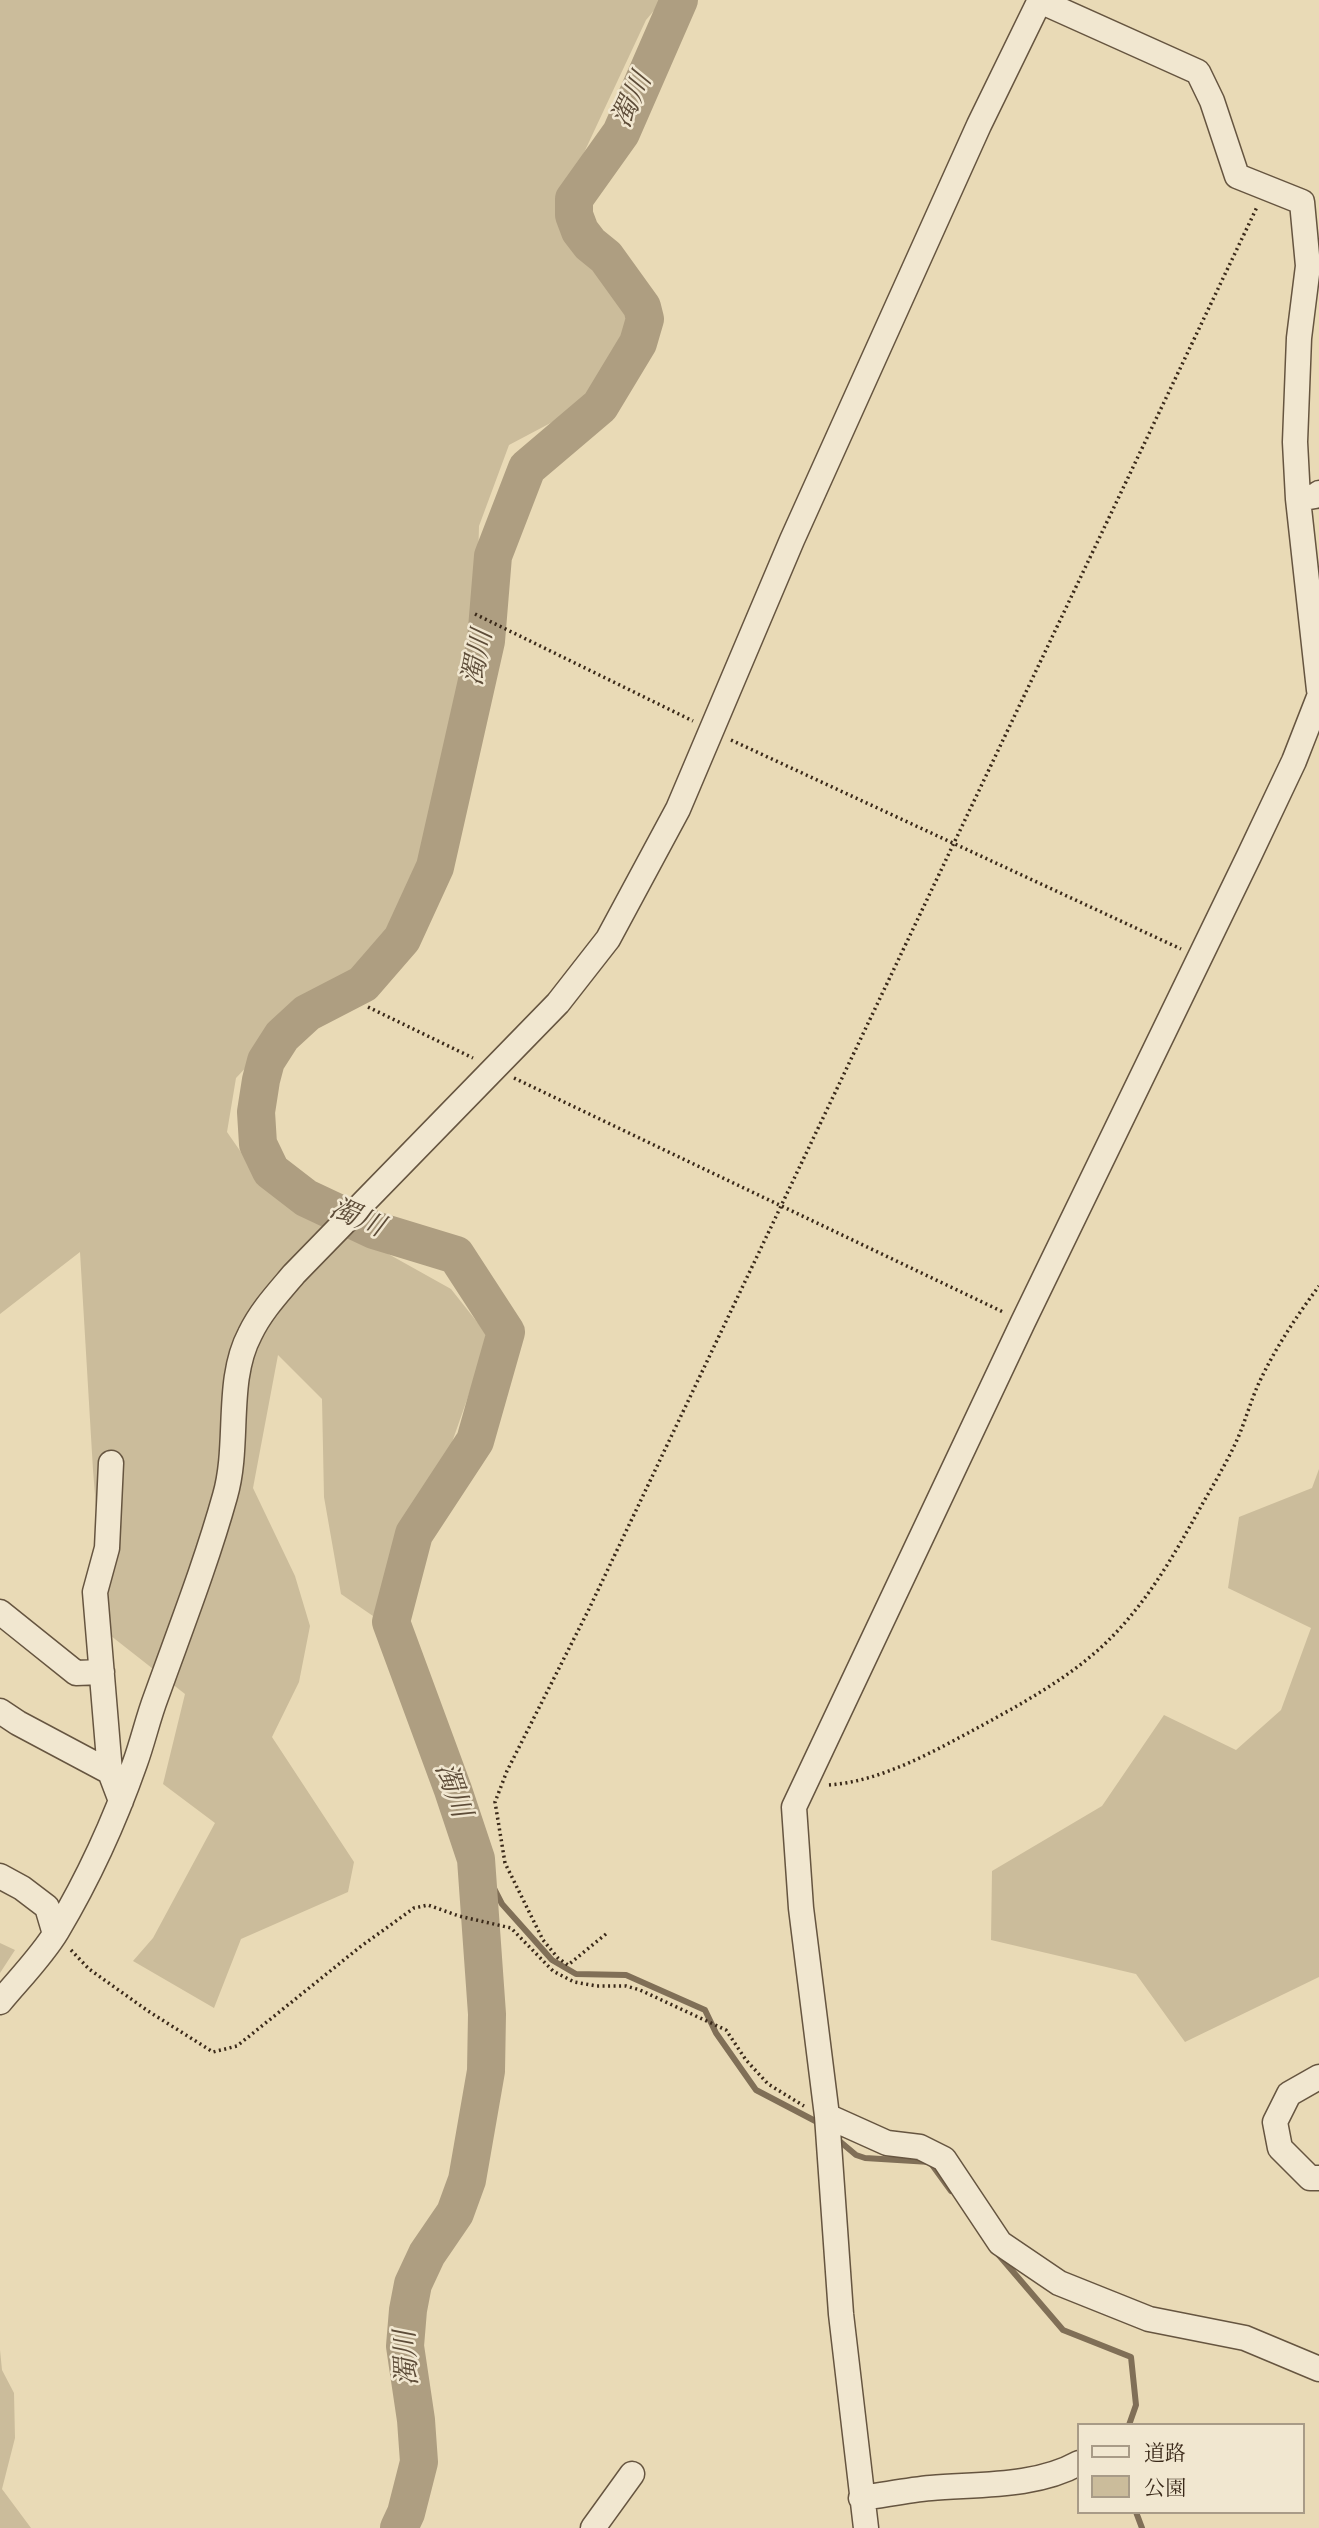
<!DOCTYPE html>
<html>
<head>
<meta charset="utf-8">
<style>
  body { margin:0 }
  #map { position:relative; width:1319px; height:2528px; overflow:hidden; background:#e9dab6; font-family:"IM FELL Double Pica","Noto Serif JP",serif }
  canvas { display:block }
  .legend { position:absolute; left:1077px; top:2423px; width:228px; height:91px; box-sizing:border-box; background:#f1e7d0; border:2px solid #a89b87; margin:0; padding:9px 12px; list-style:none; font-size:21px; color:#3a2919 }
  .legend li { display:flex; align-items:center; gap:14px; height:35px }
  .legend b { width:35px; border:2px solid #a89b87 }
</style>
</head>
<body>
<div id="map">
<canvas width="1319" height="2528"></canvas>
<ul class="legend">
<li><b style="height:9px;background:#f1e7d0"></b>道路</li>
<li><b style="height:19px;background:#cbbc9b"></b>公園</li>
</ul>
</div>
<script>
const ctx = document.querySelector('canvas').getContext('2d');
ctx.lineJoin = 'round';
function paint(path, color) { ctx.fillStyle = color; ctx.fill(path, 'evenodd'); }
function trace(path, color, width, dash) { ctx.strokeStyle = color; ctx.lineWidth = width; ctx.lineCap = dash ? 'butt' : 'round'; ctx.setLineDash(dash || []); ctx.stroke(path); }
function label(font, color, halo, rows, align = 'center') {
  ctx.font = font + ' "IM FELL Double Pica","Noto Serif JP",serif'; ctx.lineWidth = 5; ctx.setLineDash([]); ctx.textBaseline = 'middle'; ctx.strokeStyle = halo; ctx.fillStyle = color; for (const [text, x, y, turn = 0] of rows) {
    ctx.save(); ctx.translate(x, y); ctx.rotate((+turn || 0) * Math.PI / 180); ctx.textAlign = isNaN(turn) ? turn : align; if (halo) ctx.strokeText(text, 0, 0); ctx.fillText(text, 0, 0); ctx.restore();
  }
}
const green = new Path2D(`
  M0 0H663L646 20 560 204 573 243 606 275 631 308 636 322 630 345 594 400 509 445 479 526 476 638 430 864 397 937 360 979 306 1004 236 1078 227 1132 263 1184 451 1289 489 1337 450 1448 373 1616 341 1594 324 1497 322 1399 278 1355 253 1488 295 1576 310 1626 299 1682 272 1737 354 1862 348 1892 241 1939 214 2008 133 1961 153 1938 215 1823 163 1784 185 1694 106 1632 93 1470 80 1252 0 1314Z
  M1319 1469V1977L1185 2042 1136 1974 991 1940 992 1871 1102 1806 1164 1715 1236 1750 1281 1710 1311 1628 1228 1588 1239 1517 1312 1488Z
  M0 1943 15 1950 0 1973Z
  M0 2350 2 2370 14 2393 15 2438 2 2489 31 2528H0Z`);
const stream = new Path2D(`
  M476 1859 487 1875 502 1904 552 1960 576 1974 626 1975 705 2010 716 2033 756 2090 821 2124
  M837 2139 856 2155 865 2158 930 2162 951 2191
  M997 2253 1063 2330 1131 2357 1136 2405 1129 2425
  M1136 2512 1142 2528`);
const river = new Path2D(`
  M399 2528 406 2513 419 2462 416 2420 405 2346 408 2310 413 2284 427 2254 455 2213 467 2180 486 2071 487 2014 476 1859 453 1790 391 1622 414 1534 475 1441 506 1332 456 1255 374 1230 306 1198 271 1171 258 1144 256 1112 261 1080 266 1061 282 1036 307 1013 363 984 402 939 435 867 486 641 493 556 527 468 600 406 638 343 645 319 642 307 606 257 590 244 580 231 574 215V199L621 133 679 0`);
const path = new Path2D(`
  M475 614 693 721
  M731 740 1181 949
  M368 1007 473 1058
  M514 1078 1003 1312
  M829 1785C883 1781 934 1751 981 1726 1021 1704 1063 1681 1097 1651 1141 1612 1171 1561 1199 1510 1212 1487 1226 1464 1237 1440 1245 1422 1250 1403 1258 1385 1274 1350 1296 1317 1319 1286
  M606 1934 568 1965 558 1958 543 1940 505 1863 495 1802 507 1771 589 1609 1257 207
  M71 1950 89 1969 148 2011 213 2052 237 2046 360 1947 414 1908 428 1905 459 1916 511 1928 553 1971 574 1982 597 1986H626L640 1990 726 2030 746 2060 768 2084 804 2106`);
const minor = new Path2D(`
  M1040 1 1198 72 1212 101 1237 176 1302 202 1308 266 1299 338 1295 442 1298 499 1319 690
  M1298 499 1315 496 1319 493
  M111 1463 107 1548 95 1592 110 1772 121 1801
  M0 1612 76 1673 102 1672
  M0 1711 18 1723 110 1772
  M0 1876 22 1888 47 1907 55 1934
  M0 2002C19 1979 42 1956 57 1931 88 1879 115 1820 135 1763 143 1741 148 1718 156 1697 180 1630 206 1564 225 1496 240 1444 225 1381 250 1334 261 1311 278 1293 294 1274L558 1003 608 939 678 809 792 540 979 125 1040 0
  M1319 2077 1289 2094 1275 2122 1280 2148 1310 2178H1319
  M827 2116 887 2143 920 2147 944 2159 1000 2243 1059 2283 1149 2319 1245 2338 1319 2369
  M861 2498C884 2495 908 2490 931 2488 980 2484 1036 2487 1079 2463
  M593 2528 632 2474
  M866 2528 841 2314 827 2116 801 1908 794 1807 1023 1322 1249 856 1294 761 1319 697`);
const waterNames = [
  ["濁川",634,101,-65],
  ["濁川",480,658,-79],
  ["濁川",356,1220,23],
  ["濁川",451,1791,70],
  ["濁川",409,2358,-93]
];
paint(green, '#cbbc9b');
trace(stream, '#806f57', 6);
trace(river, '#ae9e81', 38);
trace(minor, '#665540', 27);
trace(path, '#3a2919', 3.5, [2, 3.5]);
trace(minor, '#f1e7d0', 24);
label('italic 28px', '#5d4c38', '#f1e7d0', waterNames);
</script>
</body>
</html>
